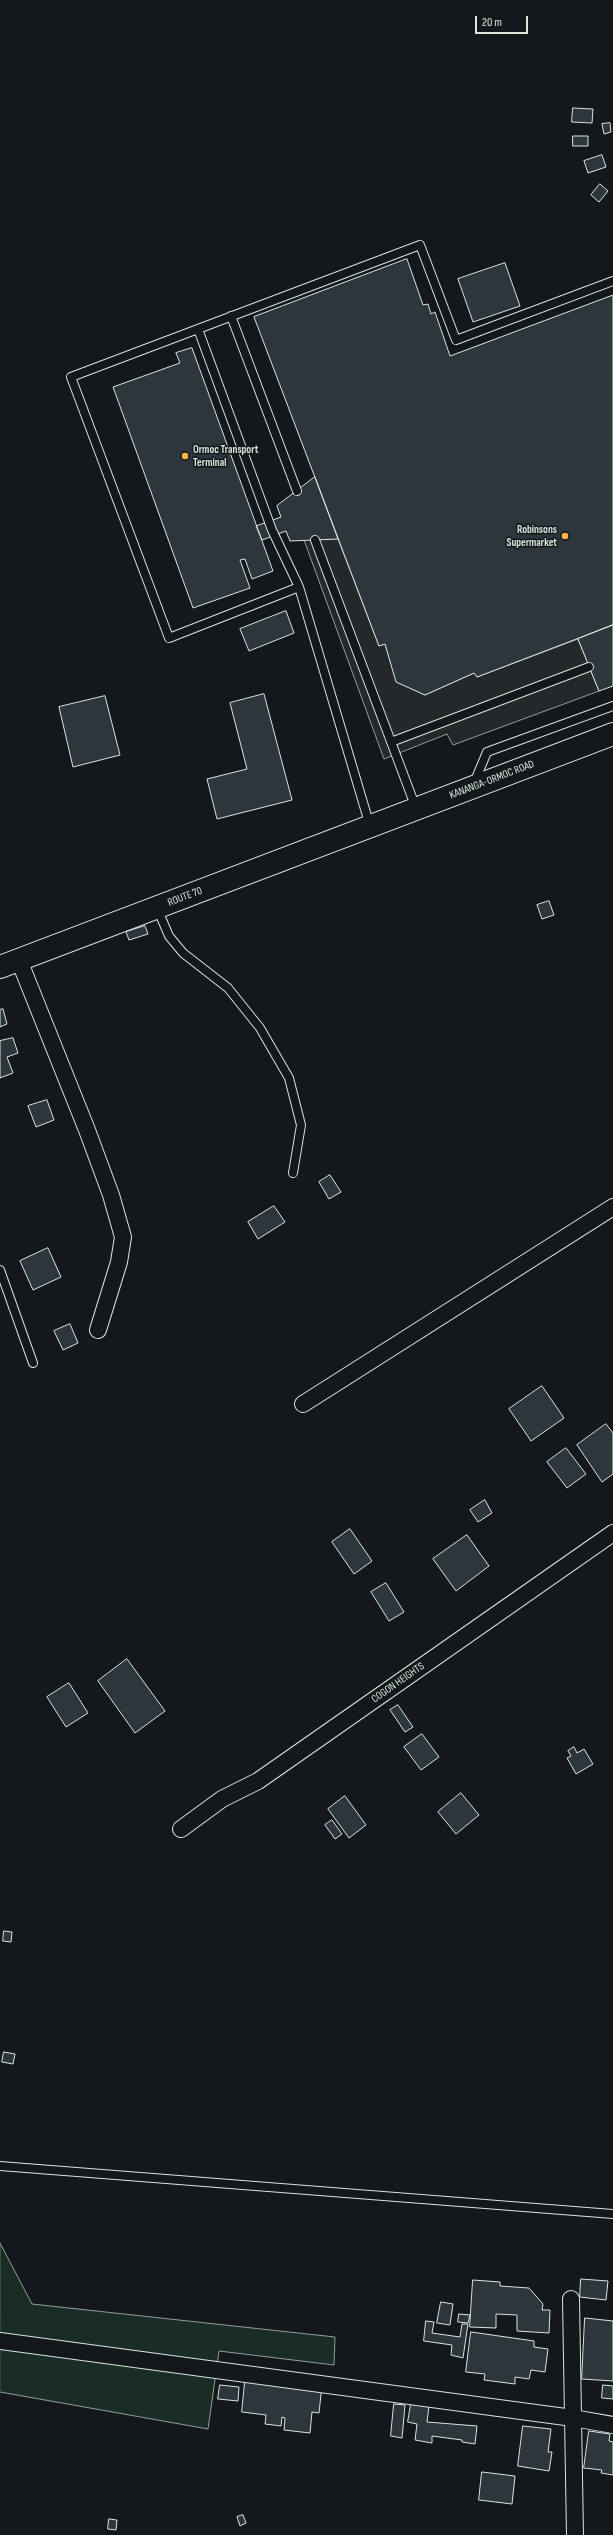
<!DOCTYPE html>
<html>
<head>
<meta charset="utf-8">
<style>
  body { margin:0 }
  #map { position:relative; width:613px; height:2535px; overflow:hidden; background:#14181c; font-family:"Sofia Sans Condensed",sans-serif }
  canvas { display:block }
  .scale { position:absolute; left:475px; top:16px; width:53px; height:18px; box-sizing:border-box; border:2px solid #d8e6dc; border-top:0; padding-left:5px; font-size:12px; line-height:14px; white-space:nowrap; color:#d8e6dc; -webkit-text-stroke:3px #14181c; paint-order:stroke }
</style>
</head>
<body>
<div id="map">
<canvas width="613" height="2535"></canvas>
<div class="scale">20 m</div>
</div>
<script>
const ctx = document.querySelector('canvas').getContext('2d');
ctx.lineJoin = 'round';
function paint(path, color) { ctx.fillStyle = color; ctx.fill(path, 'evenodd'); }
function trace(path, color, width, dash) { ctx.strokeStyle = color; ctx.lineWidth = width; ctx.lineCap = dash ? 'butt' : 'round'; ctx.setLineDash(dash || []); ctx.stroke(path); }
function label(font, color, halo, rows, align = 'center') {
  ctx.font = font + ' "Sofia Sans Condensed",sans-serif'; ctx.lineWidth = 3; ctx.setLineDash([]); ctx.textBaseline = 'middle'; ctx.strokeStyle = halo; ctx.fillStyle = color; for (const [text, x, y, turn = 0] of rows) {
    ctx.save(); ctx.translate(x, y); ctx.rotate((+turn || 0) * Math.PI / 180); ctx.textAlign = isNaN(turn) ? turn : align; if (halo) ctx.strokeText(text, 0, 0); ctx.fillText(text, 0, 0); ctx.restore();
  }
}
const green = new Path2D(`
  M0 2243 32 2304 335 2337 334 2365 219 2351 208 2429 0 2392Z`);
const parking = new Path2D(`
  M338 539 379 646 385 644 397 682 425 695 474 673 477 677 578 639 599 691 453 745 447 734 384 759 304 540Z`);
const building = new Path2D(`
  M573 108 593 109 592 123 572 122Z
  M610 123 611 132 604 134 602 124Z
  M573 136H588V146H573Z
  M602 155 606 167 588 173 584 161Z
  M600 184 608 191 599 202 591 195Z
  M407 259 423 305 428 304 431 314 435 312 450 356 613 295V625L477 677 474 673 425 695 396 682 385 644 379 646 254 317Z
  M505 263 520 306 473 322 458 279Z
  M192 348 273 571 252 579 245 559 240 560 250 588 193 608 113 387 180 363 176 353Z
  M315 477 338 539 290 541 286 531 262 540 256 526 281 517 277 506Z
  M286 611 294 633 249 651 240 629Z
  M613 625V686L599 691 578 639Z
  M264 694 292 800 217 819 207 779 247 769 230 703Z
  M105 696 120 755 73 767 59 707Z
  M549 901 554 915 542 919 537 905Z
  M145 926 148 934 129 940 126 932Z
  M3 1009 7 1024 0 1027V1010Z
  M13 1038 18 1053 7 1057 13 1073 0 1078V1041Z
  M47 1100 54 1120 36 1127 28 1106Z
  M330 1175 341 1192 329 1199 319 1182Z
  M274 1206 285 1222 258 1239 248 1222Z
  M48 1248 61 1277 33 1290 20 1261Z
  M70 1324 78 1343 63 1350 54 1331Z
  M542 1386 564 1418 531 1441 509 1409Z
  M606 1424 613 1433V1474L602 1482 577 1445Z
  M566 1448 586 1474 567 1488 547 1462Z
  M485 1500 492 1513 478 1522 470 1510Z
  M350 1529 372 1561 354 1574 332 1542Z
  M467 1535 489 1566 456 1591 433 1559Z
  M386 1583 404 1612 389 1621 371 1592Z
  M127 1659 165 1711 135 1733 98 1681Z
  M69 1683 88 1713 66 1727 47 1697Z
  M398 1705 413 1727 405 1732 390 1710Z
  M422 1734 439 1757 421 1770 404 1747Z
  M574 1747 577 1753 584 1749 593 1764 576 1774 567 1758 571 1756 568 1751Z
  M461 1793 479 1815 456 1834 438 1812Z
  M345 1796 366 1825 349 1838 328 1809Z
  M332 1820 342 1834 335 1839 325 1825Z
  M4 1931 12 1932 11 1942 3 1941Z
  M4 2052 15 2054 13 2064 2 2062Z
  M581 2279 608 2281 606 2300 580 2297Z
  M473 2280 500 2282V2286L529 2288 543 2304 542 2310H550L549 2333 517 2331V2315L496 2314V2328L470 2327Z
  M441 2302 453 2304 450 2325 437 2323Z
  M459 2314 470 2315 468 2323 458 2322Z
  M585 2318 613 2321V2381L582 2379Z
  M426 2321 434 2322 432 2333 460 2337 462 2324H468L463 2358 451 2355 452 2345 424 2341Z
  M471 2332 534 2341V2347L548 2349 545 2372 531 2370 529 2379 515 2377V2384L484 2380 485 2374 466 2372Z
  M245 2382 291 2387 322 2385 319 2413 312 2412 310 2433 284 2430 285 2418 282 2417 281 2426 265 2424 266 2415 242 2412Z
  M220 2385 239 2387 238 2401 218 2399Z
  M603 2385 613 2386V2399L602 2398Z
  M394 2404 405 2405 402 2438 391 2436Z
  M411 2404 429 2406 427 2422 477 2426 475 2444 462 2442V2440L432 2436V2443L415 2440 417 2424 408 2422Z
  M523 2426 551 2429 548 2452H552L549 2471 518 2466Z
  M589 2431 610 2434 609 2441 613 2442V2475L601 2473 602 2470 584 2468Z
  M482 2472 515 2476 512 2504 479 2500Z
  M243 2515 246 2523 240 2526 237 2517Z
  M109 2519 117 2520 116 2530 108 2529Z`);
const lane = new Path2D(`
  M231 316 297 491
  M198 329 272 530 299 587 370 826
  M315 540 416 808
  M299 587 169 638 71 377 420 245 456 340 613 281
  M391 742 589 667
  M474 783 487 752 613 706
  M157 908 169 936 183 953 228 988 260 1028 289 1078 301 1125 293 1173
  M0 1270 33 1363
  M0 2166 613 2214`);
const street = new Path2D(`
  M19 960 87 1130 111 1195 123 1237 119 1262 98 1330
  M303 1404 613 1207
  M181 1829 222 1799 258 1781 613 1533
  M571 2299 575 2535
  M0 2341 573 2418 613 2425`);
const highway = new Path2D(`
  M0 967 613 734`);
const markers = [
  [185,456,4,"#ffb74d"],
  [565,536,4,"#ffb74d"]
];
const poiNames = [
  ["Ormoc Transport",193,450],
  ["Terminal",193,463],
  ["Robinsons",557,530,"right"],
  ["Supermarket",557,543,"right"]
];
const streetNames = [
  ["KANANGA-ORMOC ROAD",492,780,-21],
  ["ROUTE 70",185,897,-21],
  ["COGON HEIGHTS",398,1683,-35]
];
paint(green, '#1a2d24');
trace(green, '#939e99', 1);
paint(parking, '#24282b');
trace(parking, '#939e99', 1);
paint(building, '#2c363c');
trace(building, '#d8e6dc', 1);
trace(lane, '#d8e6dc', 10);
trace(street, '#d8e6dc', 18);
trace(highway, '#d8e6dc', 24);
trace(lane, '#14181c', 8);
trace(street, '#14181c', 16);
trace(highway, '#14181c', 22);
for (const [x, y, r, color] of markers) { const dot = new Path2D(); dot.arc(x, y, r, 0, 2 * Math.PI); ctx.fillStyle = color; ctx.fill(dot); trace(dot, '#14181c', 1.5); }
label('bold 11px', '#d8e6dc', '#14181c', poiNames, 'left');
label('11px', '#d8e6dc', '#14181c', streetNames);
</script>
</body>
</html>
